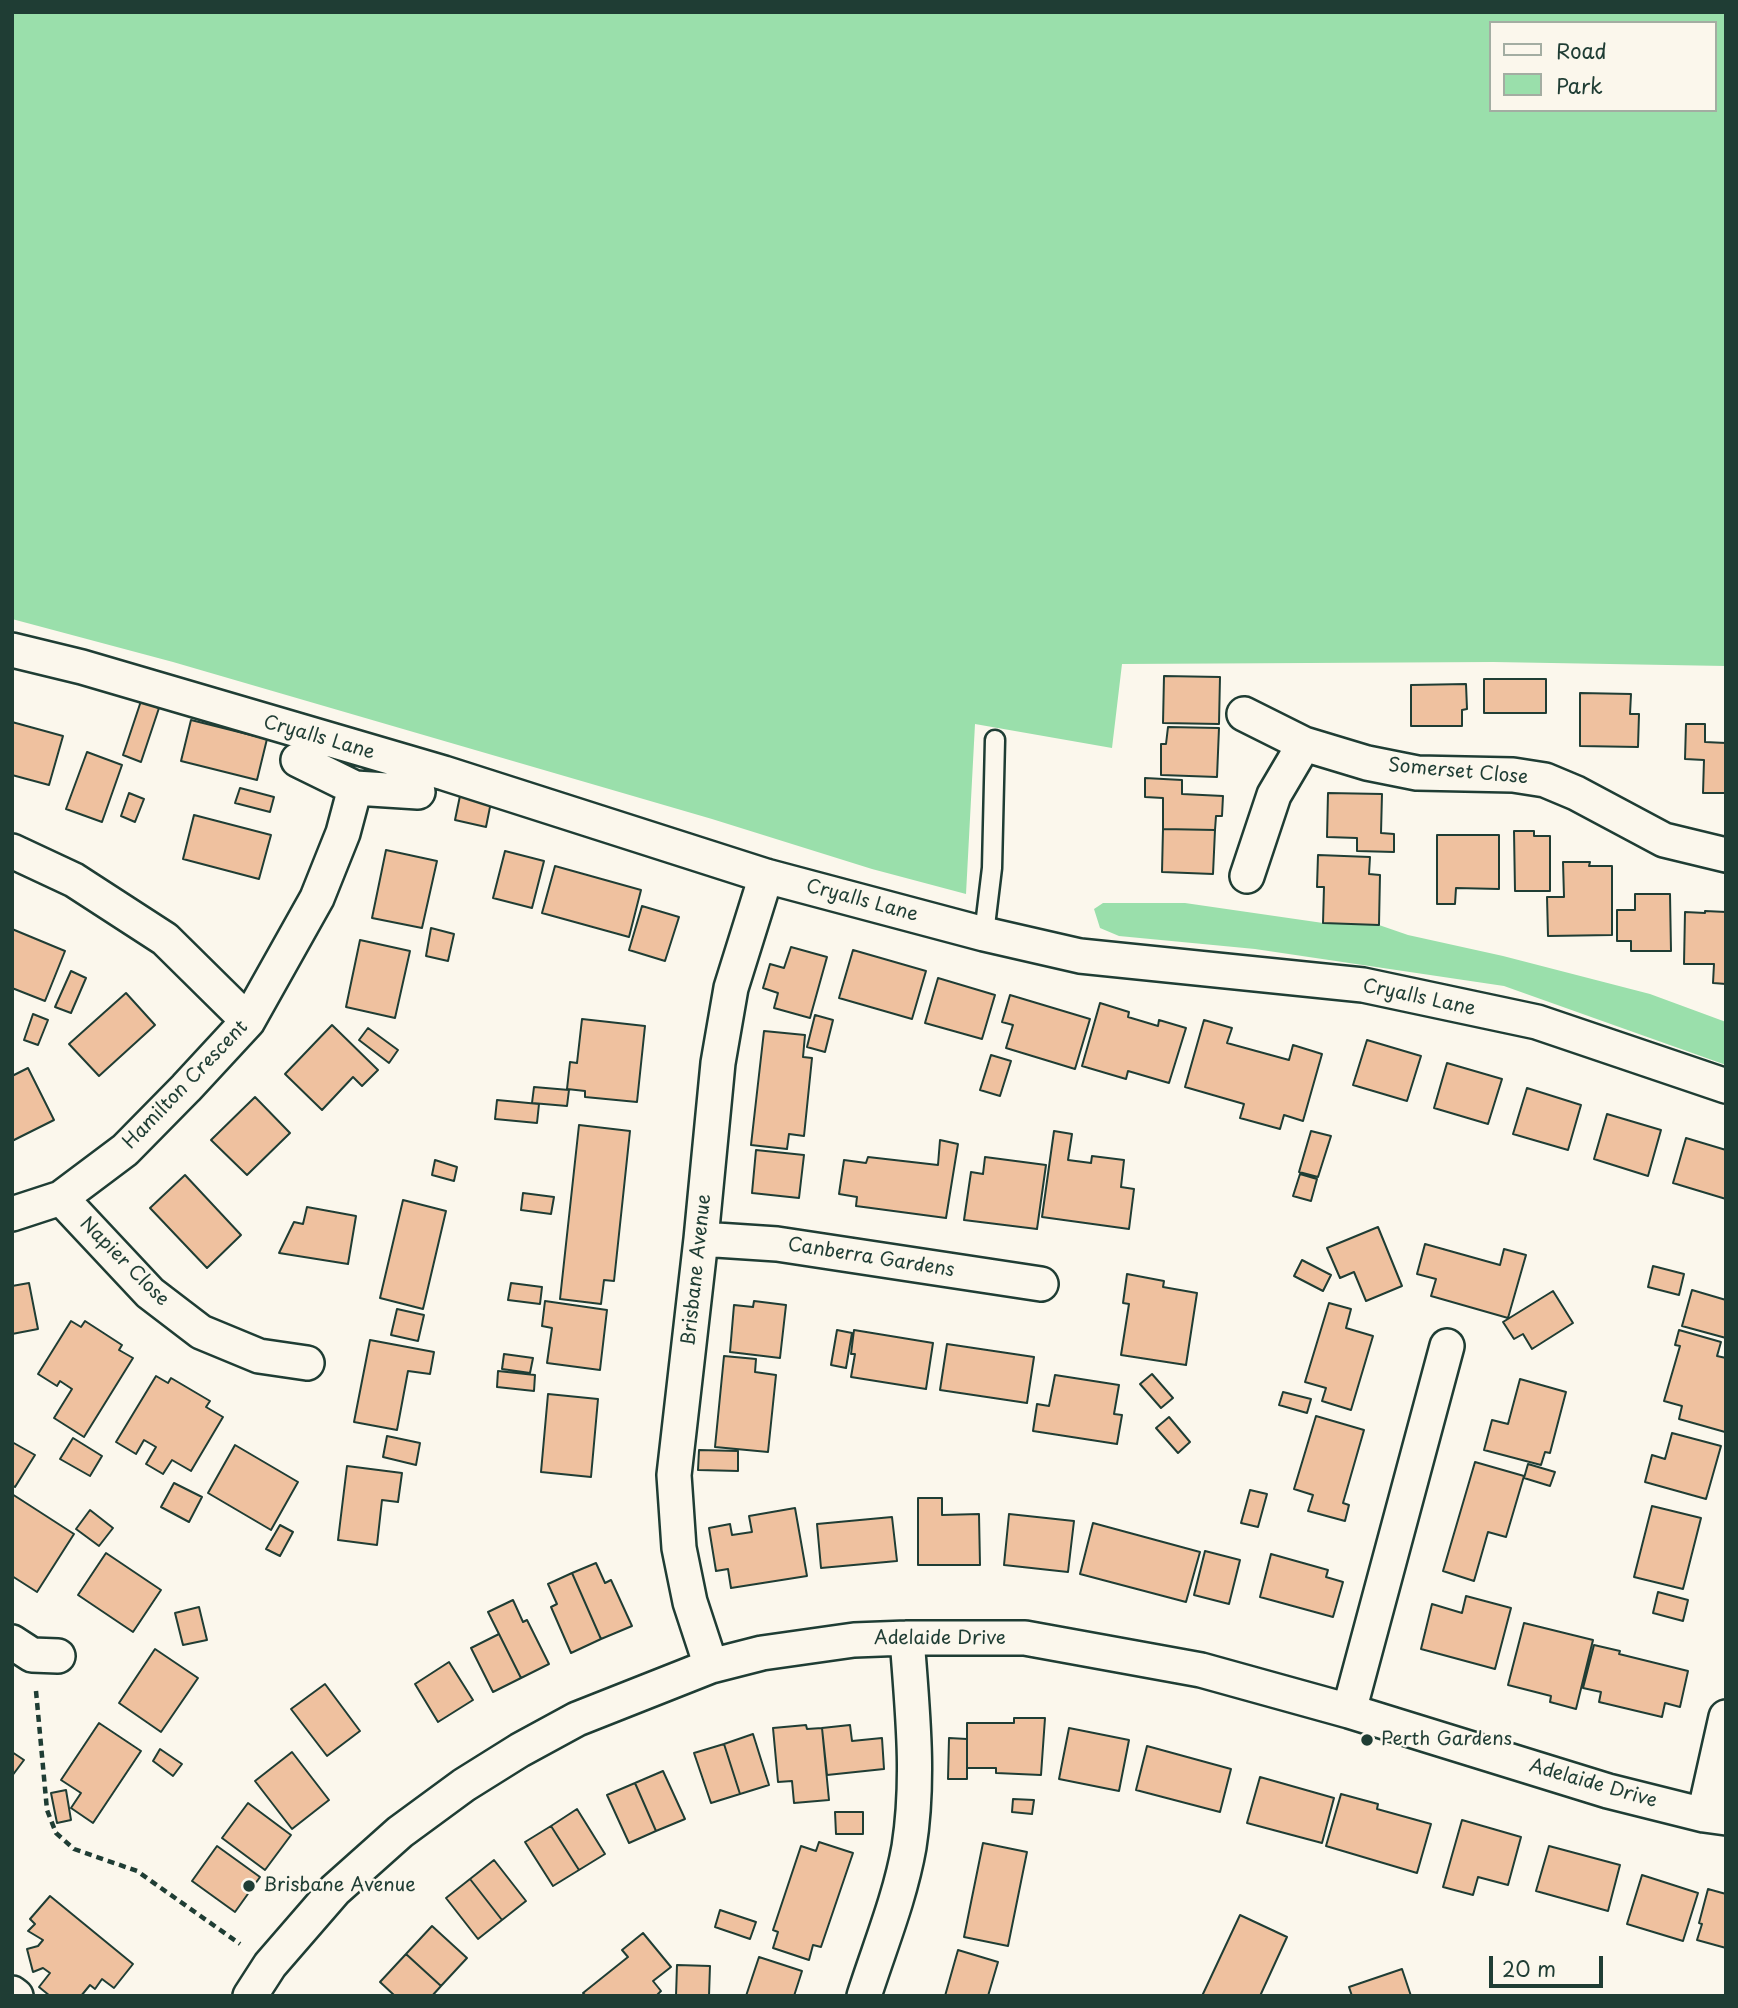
<!DOCTYPE html>
<html>
<head>
<meta charset="utf-8">
<style>
  body { margin:0 }
  #map { position:relative; width:1738px; height:2008px; overflow:hidden; background:#fbf7ec; font-family:"Playpen Sans",sans-serif }
  canvas { display:block }
  .frame { position:absolute; inset:0; border:14px solid #1f3d34; pointer-events:none }
  .legend { position:absolute; left:1489px; top:21px; width:228px; height:91px; box-sizing:border-box; background:#fbf7ec; border:2px solid #a3ada2; margin:0; padding:9px 12px; list-style:none; font-size:21px; color:#1f3d34 }
  .legend li { display:flex; align-items:center; gap:14px; height:35px }
  .legend b { width:35px; border:2px solid #a3ada2 }
  .scale { position:absolute; left:1489px; top:1956px; width:114px; height:32px; box-sizing:border-box; border:4px solid #1f3d34; border-top:0; padding-left:9px; font-size:21px; line-height:24px; white-space:nowrap; color:#1f3d34; -webkit-text-stroke:5px #fbf7ec; paint-order:stroke }
</style>
</head>
<body>
<div id="map">
<canvas width="1738" height="2008"></canvas>
<div class="frame"></div>
<ul class="legend">
<li><b style="height:9px;background:#fbf7ec"></b>Road</li>
<li><b style="height:19px;background:#9adfab"></b>Park</li>
</ul>
<div class="scale">20 m</div>
</div>
<script>
const ctx = document.querySelector('canvas').getContext('2d');
ctx.lineJoin = 'round';
function paint(path, color) { ctx.fillStyle = color; ctx.fill(path, 'evenodd'); }
function trace(path, color, width, dash) { ctx.strokeStyle = color; ctx.lineWidth = width; ctx.lineCap = dash ? 'butt' : 'round'; ctx.setLineDash(dash || []); ctx.stroke(path); }
function label(font, color, halo, rows, align = 'center') {
  ctx.font = font + ' "Playpen Sans",sans-serif'; ctx.lineWidth = 5; ctx.setLineDash([]); ctx.textBaseline = 'middle'; ctx.strokeStyle = halo; ctx.fillStyle = color; for (const [text, x, y, turn = 0] of rows) {
    ctx.save(); ctx.translate(x, y); ctx.rotate((+turn || 0) * Math.PI / 180); ctx.textAlign = isNaN(turn) ? turn : align; if (halo) ctx.strokeText(text, 0, 0); ctx.fillText(text, 0, 0); ctx.restore();
  }
}
const green = new Path2D(`
  M12 12H1726V666L1493 662 1122 664 1112 748 975 724 966 894 872 869 712 819 173 662 12 619ZM1491 23H1715V110H1491Z
  M1103 903H1185L1323 923 1379 925 1408 935 1503 956 1650 994 1726 1022V1065L1504 986 1255 949 1119 936 1100 928 1094 909Z`);
const building = new Path2D(`
  M1164 676 1220 677 1219 724 1163 723Z
  M1484 679H1546V713H1484Z
  M1466 684 1467 709 1462 710V726H1411V685Z
  M1580 693 1631 694 1630 714H1639L1638 747 1580 746Z
  M141 701 159 708 141 762 123 755Z
  M191 720 267 739 257 780 181 761Z
  M12 722 63 736 49 785 12 775Z
  M1686 724H1705V742L1726 743V793H1703L1704 760 1685 759Z
  M1168 727 1219 728 1217 777 1161 775V744H1166Z
  M87 752 122 765 102 822 66 809Z
  M1145 778 1182 780V794L1223 796 1222 816H1216L1215 830 1163 829V798L1145 797Z
  M240 788 274 797 270 812 235 803Z
  M461 791 492 797 486 827 455 820Z
  M129 793 144 799 135 822 121 816Z
  M1328 793 1382 794 1381 833 1394 834V852L1357 851V838L1327 837Z
  M194 815 271 835 259 879 183 859Z
  M1163 829 1215 830 1213 874 1162 872Z
  M1514 831H1534V836H1550V891H1515Z
  M1437 835H1499V889L1456 888 1455 904H1437Z
  M386 850 437 861 422 928 372 918Z
  M505 851 544 861 532 908 493 898Z
  M1318 855 1370 857 1369 874 1380 875 1379 925 1323 923 1324 887H1317Z
  M1563 862H1590L1589 866H1612V935L1548 936 1547 897H1564Z
  M555 866 641 890 629 937 542 913Z
  M1635 894H1670L1671 951H1631V941H1617V910H1635Z
  M642 906 679 917 665 961 629 950Z
  M1705 911 1726 912V984L1713 983 1714 964H1684L1685 912 1705 913Z
  M431 928 454 934 448 961 426 956Z
  M12 929 65 951 45 1001 12 988Z
  M360 940 410 951 395 1018 346 1007Z
  M791 947 827 957 810 1018 774 1008 778 993 763 988 770 964 784 968Z
  M853 950 926 971 912 1019 839 998Z
  M71 971 86 978 71 1013 55 1007Z
  M938 978 995 995 982 1039 925 1023Z
  M126 993 155 1025 99 1076 69 1044Z
  M1010 995 1090 1019 1075 1069 1006 1048 1013 1025 1002 1022Z
  M1100 1003 1129 1012 1128 1017 1158 1026 1159 1020 1186 1028 1169 1083 1128 1071 1126 1079 1082 1066Z
  M33 1014 48 1020 38 1045 24 1040Z
  M815 1015 833 1020 825 1052 807 1047Z
  M582 1019 645 1026 637 1102 585 1097V1091L567 1089 570 1062 577 1063Z
  M1204 1020 1232 1028 1227 1043 1289 1060 1293 1045 1322 1054 1303 1121 1284 1115 1280 1129 1240 1118 1244 1104 1185 1087Z
  M332 1025 378 1070 362 1086 353 1077 322 1110 285 1074Z
  M368 1028 398 1050 389 1063 359 1040Z
  M764 1031 805 1035 803 1057 812 1058 804 1136 789 1134 787 1149 751 1145Z
  M1367 1040 1421 1056 1407 1101 1353 1085Z
  M991 1055 1011 1061 1000 1096 980 1090Z
  M1447 1063 1502 1079 1488 1124 1434 1108Z
  M28 1068 54 1120 12 1141V1076Z
  M534 1087 569 1090 567 1106 532 1103Z
  M1527 1088 1581 1105 1568 1150 1513 1134Z
  M255 1097 290 1133 247 1175 211 1140Z
  M497 1100 539 1104 537 1123 495 1119Z
  M1607 1114 1661 1130 1648 1176 1594 1159Z
  M579 1125 630 1131 614 1281 604 1280 601 1304 560 1299Z
  M1054 1131 1072 1134 1068 1160 1091 1163 1092 1156 1124 1160 1121 1187 1134 1189 1129 1229 1042 1217Z
  M1311 1131 1331 1136 1318 1177 1299 1172Z
  M1686 1138 1726 1150V1199L1673 1183Z
  M940 1140 958 1144 946 1218 856 1206 857 1197 839 1194 844 1160 866 1163 868 1157 938 1165Z
  M756 1150 804 1155 799 1198 752 1193Z
  M985 1157 1046 1165 1037 1229 964 1220 971 1172 983 1174Z
  M435 1160 457 1167 454 1181 432 1175Z
  M1300 1174 1317 1179 1311 1201 1293 1196Z
  M185 1175 241 1235 207 1268 150 1208Z
  M523 1193 554 1197 551 1214 521 1210Z
  M403 1200 446 1211 423 1309 380 1298Z
  M307 1207 356 1216 348 1264 279 1253 294 1222 303 1224Z
  M1378 1227 1402 1286 1366 1301 1354 1272 1340 1278 1327 1248Z
  M1425 1244 1500 1265 1504 1249 1526 1255 1508 1318 1431 1296 1436 1279 1417 1274Z
  M1302 1260 1331 1275 1323 1291 1294 1276Z
  M1653 1266 1684 1274 1679 1295 1648 1287Z
  M1127 1274 1164 1281 1163 1287 1197 1293 1186 1365 1121 1355 1129 1304 1123 1303Z
  M29 1283 38 1329 12 1334V1286Z
  M511 1283 542 1287 540 1304 508 1300Z
  M1692 1290 1726 1300V1338L1682 1326Z
  M1553 1291 1573 1323 1532 1349 1523 1334 1514 1339 1503 1322Z
  M545 1301 607 1310 600 1370 547 1363 552 1328 542 1326Z
  M754 1301 786 1305 780 1358 730 1352 734 1305 753 1307Z
  M1329 1303 1351 1309 1346 1328 1373 1336 1351 1410 1322 1401 1326 1388 1305 1382Z
  M397 1309 424 1315 418 1341 391 1335Z
  M71 1321 81 1327 85 1321 122 1345 119 1350 133 1358 84 1437 54 1418 72 1389 60 1381 57 1386 38 1374Z
  M837 1330 852 1333 846 1368 831 1365Z
  M854 1330 933 1343 926 1389 851 1377 855 1354H851Z
  M1679 1330 1721 1342 1717 1356 1726 1358 1725 1432 1679 1419 1682 1406 1664 1401 1680 1346 1675 1345Z
  M370 1340 434 1352 430 1374 408 1371 397 1430 354 1422Z
  M947 1344 1034 1357 1027 1403 940 1390Z
  M504 1354 533 1358 530 1373 502 1369Z
  M724 1356 756 1359 755 1372 776 1375 768 1452 715 1447Z
  M498 1371 535 1375 534 1391 497 1387Z
  M1152 1374 1173 1398 1161 1408 1140 1384Z
  M1055 1375 1119 1385 1114 1414 1122 1415 1117 1444 1033 1431 1037 1404 1049 1406Z
  M156 1376 168 1383 171 1378 210 1401 206 1407 223 1417 191 1471 172 1460 163 1474 146 1464 156 1447 144 1440 136 1454 116 1442Z
  M1520 1379 1566 1392 1550 1453 1545 1452 1541 1465 1484 1450 1492 1420 1508 1424Z
  M1283 1392 1311 1399 1307 1413 1279 1405Z
  M548 1394 598 1399 591 1477 541 1472Z
  M1316 1416 1364 1430 1343 1503 1349 1505 1345 1521 1308 1511 1313 1495 1294 1489Z
  M1169 1417 1190 1442 1178 1453 1156 1428Z
  M1672 1433 1721 1446 1706 1499 1645 1482 1652 1455 1665 1459Z
  M387 1436 420 1443 416 1465 383 1457Z
  M73 1438 102 1456 90 1476 60 1459Z
  M12 1442 35 1455 15 1487 12 1485Z
  M235 1445 298 1482 271 1530 208 1493Z
  M699 1450 738 1451V1471L698 1470Z
  M1475 1462 1524 1476 1506 1537 1488 1532 1474 1581 1443 1571Z
  M1528 1464 1555 1472 1550 1486 1524 1478Z
  M347 1466 402 1473 398 1502 382 1500 377 1545 338 1540Z
  M174 1483 202 1497 189 1522 161 1507Z
  M1250 1490 1267 1494 1258 1527 1241 1523Z
  M12 1494 74 1534 37 1592 12 1576Z
  M918 1498H942V1515L979 1514 980 1565H918Z
  M1652 1506 1701 1518 1683 1589 1634 1577Z
  M795 1508 807 1576 731 1588 728 1569 716 1571 709 1528 730 1524 732 1535 752 1532 749 1516Z
  M90 1510 113 1528 99 1546 76 1529Z
  M1009 1514 1074 1521 1068 1572 1004 1565Z
  M892 1517 897 1561 821 1568 817 1524Z
  M1093 1523 1200 1552 1186 1602 1080 1574Z
  M280 1525 293 1532 280 1556 266 1549Z
  M1205 1551 1240 1560 1229 1604 1194 1595Z
  M106 1553 161 1590 133 1632 78 1595Z
  M1271 1554 1328 1570 1326 1577 1343 1582 1333 1617 1260 1597Z
  M596 1563 605 1583 611 1580 632 1626 601 1639 572 1573Z
  M572 1573 601 1639 571 1653 551 1607 557 1604 548 1584Z
  M1658 1592 1688 1600 1683 1621 1653 1613Z
  M1466 1596 1511 1608 1495 1669 1421 1649 1432 1604 1462 1613Z
  M513 1600 523 1622 527 1620 549 1664 521 1678 488 1612Z
  M199 1607 207 1640 183 1645 175 1613Z
  M1524 1623 1593 1640 1576 1709 1550 1702 1551 1696 1508 1685Z
  M499 1634 521 1678 493 1692 471 1648Z
  M1594 1645 1620 1651 1619 1654 1688 1671 1680 1707 1665 1703 1662 1717 1599 1702 1601 1692 1583 1688Z
  M155 1649 198 1678 161 1732 119 1703Z
  M449 1662 473 1700 438 1722 415 1684Z
  M325 1684 360 1731 327 1756 291 1709Z
  M1014 1718H1045L1041 1775 996 1773V1768H967V1723H1014Z
  M99 1723 141 1751 93 1823 71 1808 81 1793 61 1780Z
  M806 1725 807 1729 822 1728 829 1800 794 1803 792 1781 778 1782 773 1728Z
  M850 1725 852 1741 882 1738 884 1769 827 1775 822 1728Z
  M1069 1728 1129 1740 1119 1791 1059 1779Z
  M753 1734 769 1785 740 1794 724 1744Z
  M949 1738 967 1739V1779H948Z
  M724 1744 740 1794 711 1803 694 1753Z
  M1147 1746 1231 1769 1220 1812 1136 1790Z
  M160 1749 182 1764 173 1776 153 1761Z
  M12 1752 24 1760 12 1776Z
  M292 1752 329 1800 292 1829 255 1781Z
  M663 1771 685 1819 656 1831 635 1783Z
  M1260 1777 1334 1798 1322 1843 1247 1823Z
  M635 1783 656 1831 629 1843 607 1795Z
  M66 1790 71 1820 57 1823 51 1793Z
  M1341 1794 1378 1804 1377 1809 1431 1824 1417 1873 1326 1846Z
  M1013 1799 1034 1800 1032 1814 1012 1812Z
  M248 1803 291 1835 265 1870 222 1838Z
  M577 1809 605 1854 579 1870 551 1826Z
  M835 1812H863V1834H836Z
  M1462 1820 1521 1837 1508 1885 1478 1877 1473 1895 1443 1887Z
  M551 1826 579 1870 553 1886 525 1842Z
  M819 1842 853 1853 821 1947 813 1945 809 1960 773 1948 778 1932 773 1930 801 1846 816 1851Z
  M983 1843 1027 1852 1008 1946 964 1937Z
  M217 1846 260 1877 235 1912 192 1881Z
  M1549 1846 1620 1865 1608 1911 1536 1891Z
  M494 1860 526 1901 502 1920 470 1879Z
  M1642 1875 1698 1893 1683 1941 1627 1924Z
  M470 1879 502 1920 478 1939 446 1898Z
  M1708 1889 1726 1894V1948L1697 1940 1702 1924 1699 1923Z
  M50 1896 133 1964 114 1988 102 1979 95 1989 90 1985 81 1996H50L39 1987 50 1973 43 1968 33 1972 27 1949 38 1946 43 1940 28 1931 35 1924 30 1919Z
  M720 1910 756 1922 750 1939 715 1927Z
  M1240 1915 1287 1937 1260 1996H1202Z
  M432 1926 467 1958 441 1986 406 1954Z
  M643 1933 671 1967 653 1981 661 1991 656 1996H586L583 1993 628 1957 622 1950Z
  M958 1950 998 1962 988 1996H945Z
  M406 1954 441 1986 432 1996H395L380 1982Z
  M759 1957 802 1971 794 1996H746Z
  M677 1965 710 1966 709 1996H676Z
  M1402 1969 1411 1996H1352L1349 1987Z`);
const path = new Path2D(`
  M36 1691 47 1810 56 1833 74 1849 137 1871 240 1944`);
const service = new Path2D(`
  M984 934 992 868 995 740`);
const minor = new Path2D(`
  M12 650 82 667 444 773 766 876 984 934 1080 956 1363 985 1537 1022 1726 1086
  M1244 714 1304 744
  M298 760 355 788 418 792
  M12 851 74 880 165 939 248 1021
  M1247 876 1274 795 1304 744 1367 763 1417 773 1513 775 1545 780 1576 793 1664 840 1726 855
  M61 1198 150 1293 201 1332 259 1356 307 1363
  M12 1214 61 1198 125 1150 186 1088 248 1021 317 898 343 833 355 788
  M701 1239 777 1244 1041 1284
  M12 1642 32 1655 58 1656
  M711 1666 690 1602 679 1548 674 1475 701 1239 718 1063 731 988 766 876
  M1349 1711 1447 1346
  M1704 1815 1726 1717
  M12 1993 16 1996
  M250 1996 270 1965 335 1890 400 1832 464 1785 520 1750 577 1719 711 1666 762 1653 854 1640 907 1638H1025L1201 1670 1349 1711 1608 1791 1704 1815 1726 1818
  M864 1996C880 1946 900 1898 909 1847 920 1777 912 1707 907 1638`);
const markers = [
  [1367,1740,7,"#1f3d34"],
  [249,1886,7,"#1f3d34"]
];
const streetNames = [
  ["Cryalls Lane",319,738,16],
  ["Somerset Close",1458,772,5],
  ["Cryalls Lane",862,901,15],
  ["Cryalls Lane",1419,998,12],
  ["Hamilton Crescent",186,1085,-46],
  ["Canberra Gardens",871,1258,9],
  ["Napier Close",124,1262,45],
  ["Brisbane Avenue",697,1270,-84],
  ["Adelaide Drive",940,1639],
  ["Adelaide Drive",1593,1784,16]
];
const poiNames = [
  ["Perth Gardens",1381,1740],
  ["Brisbane Avenue",263,1886]
];
paint(green, '#9adfab');
paint(building, '#efc19f');
trace(building, '#1f3d34', 2);
trace(service, '#1f3d34', 23);
trace(minor, '#1f3d34', 38);
trace(path, '#1f3d34', 4.5, [7, 5]);
trace(service, '#fbf7ec', 18);
trace(minor, '#fbf7ec', 33);
for (const [x, y, r, color] of markers) { const dot = new Path2D(); dot.arc(x, y, r, 0, 2 * Math.PI); ctx.fillStyle = color; ctx.fill(dot); trace(dot, '#fbf7ec', 2.5); }
label('19px', '#1f3d34', '#fbf7ec', streetNames);
label('19px', '#1f3d34', '#fbf7ec', poiNames, 'left');
</script>
</body>
</html>
